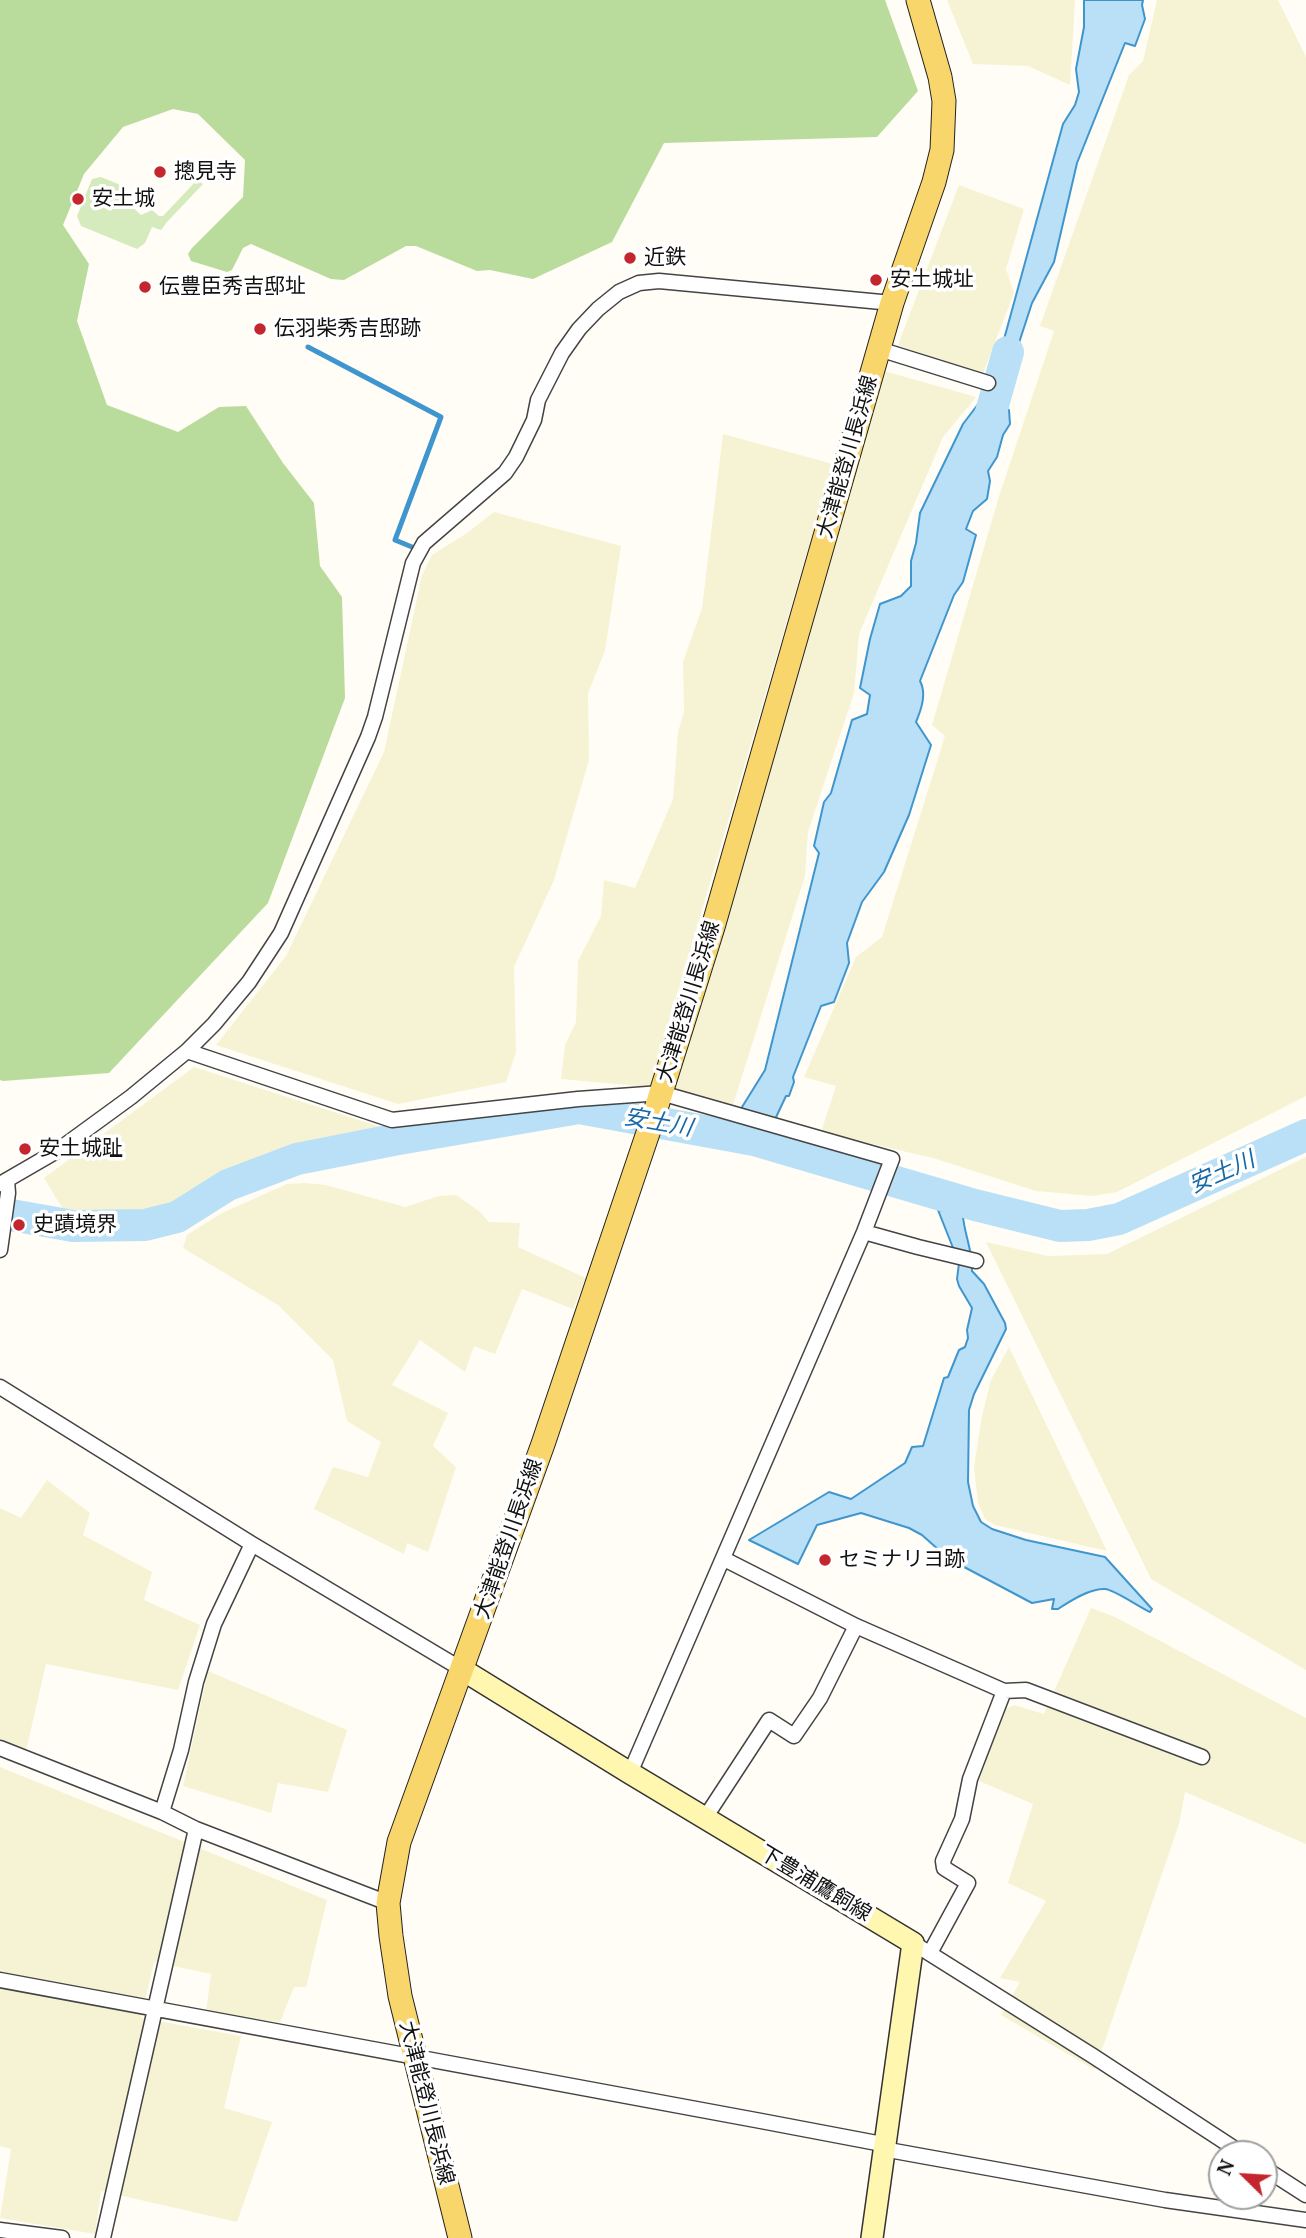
<!DOCTYPE html>
<html>
<head>
<meta charset="utf-8">
<style>
  body { margin:0 }
  #map { position:relative; width:1306px; height:2238px; overflow:hidden; background:#fffdf5; font-family:"PT Serif",serif }
  canvas { display:block }
  .north { position:absolute; left:1208px; top:2140px; width:70px; height:70px; box-sizing:border-box; background:#fff; border:2px solid #a0a0a0; border-radius:50%; rotate:294deg; font-size:19px; font-weight:700; line-height:28px; text-align:center; color:#111 }
  .north::after { content:''; display:block; margin:auto; width:24px; height:32px; background:#c4262e; clip-path:polygon(50% 0,100% 100%,50% 72%,0 100%) }
</style>
</head>
<body>
<div id="map">
<canvas width="1306" height="2238"></canvas>
<div class="north">N</div>
</div>
<script>
const ctx = document.querySelector('canvas').getContext('2d');
ctx.lineJoin = 'round';
function paint(path, color) { ctx.fillStyle = color; ctx.fill(path, 'evenodd'); }
function trace(path, color, width, dash) { ctx.strokeStyle = color; ctx.lineWidth = width; ctx.lineCap = dash ? 'butt' : 'round'; ctx.setLineDash(dash || []); ctx.stroke(path); }
function label(font, color, halo, rows, align = 'center') {
  ctx.font = font + ' "PT Serif","Noto Sans JP",serif'; ctx.lineWidth = 7; ctx.setLineDash([]); ctx.textBaseline = 'middle'; ctx.strokeStyle = halo; ctx.fillStyle = color; for (const [text, x, y, turn = 0] of rows) {
    ctx.save(); ctx.translate(x, y); ctx.rotate((+turn || 0) * Math.PI / 180); ctx.textAlign = isNaN(turn) ? turn : align; if (halo) ctx.strokeText(text, 0, 0); ctx.fillText(text, 0, 0); ctx.restore();
  }
}
const farmland = new Path2D(`
  M947 0H1075L1070 85 1028 66 973 64Z
  M1157 0H1278L1306 57V1096L1117 1192 1093 1196 1036 1191 933 1158 821 1132 836 1086 804 1077 856 957 882 937 945 736 932 725 1000 493 1054 331 1040 326 1129 75 1143 61Z
  M959 185 1024 209 1006 269 1014 293 982 376 898 345Z
  M884 371 976 397 943 437 859 634 854 693 808 832 805 876 732 1108 672 1093Z
  M723 434 833 464 650 1087 561 1079 565 1045 576 1022 578 961 601 916 604 880 635 888 673 799 678 732 684 712 683 662 702 608Z
  M494 512 621 546 605 651 588 693 589 760 554 880 514 967 516 1052 506 1082 398 1104 216 1045 286 956 384 752 422 575 432 555 467 533Z
  M194 1067 396 1132 293 1153 239 1172 211 1179 177 1200 134 1217 105 1222 67 1216 44 1178Z
  M1306 1157V1670L1151 1579 986 1242 1048 1256 1107 1254Z
  M305 1183 326 1185 405 1207 439 1196 456 1195 479 1211 489 1222 520 1223 518 1247 586 1278 573 1309 522 1289 495 1354 474 1346 465 1372 420 1340 392 1385 448 1413 433 1446 456 1467 428 1552 407 1543 404 1554 314 1509 333 1467 368 1477 381 1442 347 1421 333 1360 278 1305 183 1248 187 1235 222 1213 287 1184Z
  M1009 1347 1107 1551 995 1525 985 1519 978 1503 974 1467 982 1416 991 1380Z
  M47 1480 90 1513 83 1535 152 1572 144 1600 200 1625 178 1690 46 1664 26 1751 0 1741V1508L21 1518Z
  M1091 1608 1115 1617 1306 1718V1844L1185 1792 1179 1824 1095 2070 1001 2015 1020 1982 1000 1978 1046 1901 1008 1883 1033 1804 979 1781 1002 1711 1014 1705 1044 1714Z
  M208 1671 347 1730 328 1792 278 1783 271 1813 183 1786Z
  M0 1767 327 1900 306 1987H294L280 2022 206 2012 211 1974 154 1962 141 2018 241 2036 224 2108 272 2122 237 2222 101 2191 95 2234 0 2218 11 2149 0 2146Z`);
const green = new Path2D(`
  M101 177 118 184 128 196 127 202 141 215 152 210 159 216H163L197 180 203 184 167 222 161 230 152 227 145 243 137 249 81 226 77 216 92 179Z`);
const forest = new Path2D(`
  M0 0H885L918 91 877 137 664 143 612 242 533 279 490 270 477 271 416 246H406L344 280 331 279 251 244 243 248 232 270 227 272 191 261 188 254 192 248 243 197 245 160 198 114 173 109 123 127 84 174 63 225 89 264 77 321 107 405 178 432 219 407 246 406 283 463 314 503 320 566 342 597 345 698 268 903 109 1073 3 1081 0 1080Z`);
const water = new Path2D(`
  M1084 0H1143L1142 5 1145 19 1135 46 1125 43 1077 163 1054 262 1032 303 1002 395 989 394 1063 124 1075 105 1079 92 1076 69 1084 27Z
  M982 399 1009 410 1010 424 1003 435 997 457 988 471 990 481 987 499 973 511 966 529 976 535 963 582 954 595 920 681C927 694 921 710 916 722L931 745 909 815 884 872 862 902 847 943 849 963 834 1002 821 1006 793 1077 794 1082 789 1096H786L770 1130 734 1120 765 1070 819 853 814 846 824 802 831 793 852 720 867 714 870 695 860 688 870 639 880 604 901 596 911 586V561L916 543 920 513 963 424Z
  M938 1210 969 1214 963 1217C965 1236 973 1252 972 1271L984 1284 1005 1323 1006 1329 974 1394 969 1410 968 1482 973 1506 981 1522 992 1529 1026 1540 1105 1557 1152 1609 1150 1612C1139 1607 1115 1590 1105 1589 1090 1588 1070 1601 1058 1609H1052L1054 1599 1032 1603 949 1559 922 1535 909 1528 861 1513 817 1525 798 1564 749 1540 829 1492 851 1499 905 1463 912 1447 923 1446 944 1378 948 1377 959 1350 965 1347 968 1338 967 1330 972 1308 959 1286 957 1279 959 1263Z`);
const stream = new Path2D(`
  M308 347 441 417 395 540 412 547`);
const river = new Path2D(`
  M982 444 1008 352
  M0 1213 73 1226 145 1225 177 1217 228 1185 297 1159 393 1140 579 1108 754 1140 975 1205 1060 1226 1088 1225 1119 1219 1306 1135`);
const minor = new Path2D(`
  M879 349 988 383
  M187 1051 392 1120 578 1099 661 1093 892 1159 864 1232 630 1773
  M0 1184 57 1151 131 1097 187 1051 214 1024 249 982 281 933 368 737 375 717 413 563 424 543 505 473 516 457 534 420 538 400 562 353 579 329 598 309 619 292 639 283 659 281 892 303
  M864 1232 918 1247 976 1261
  M0 1250 8 1193 7 1180
  M0 1387 252 1544 463 1670
  M724 1559 856 1626 1004 1691 1026 1690 1202 1757
  M0 1748 162 1812 196 1829 103 2238
  M162 1812 181 1750 196 1682 214 1624 252 1544
  M705 1818 769 1720 794 1736 820 1698 856 1626
  M196 1829 388 1903
  M913 1943 1093 2056 1243 2154
  M930 1953 968 1883 944 1868 943 1861 962 1819 970 1779 1004 1691
  M0 1980 761 2121 877 2143 883 2149 1165 2200 1306 2220
  M1264 2168 1306 2195
  M0 2230 62 2238`);
const secondary = new Path2D(`
  M463 1670 630 1773 913 1943 872 2238`);
const primary = new Path2D(`
  M460 2238 400 1996 391 1936 388 1903 399 1842 543 1444 654 1115 713 927 892 303 934 182 942 150 944 101 940 77 918 0`);
const markers = [
  [160,172,7,"#c4262e"],
  [78,199,7,"#c4262e"],
  [630,258,7,"#c4262e"],
  [876,280,7,"#c4262e"],
  [145,287,7,"#c4262e"],
  [260,329,7,"#c4262e"],
  [25,1149,7,"#c4262e"],
  [19,1225,7,"#c4262e"],
  [825,1560,7,"#c4262e"]
];
const poiNames = [
  ["摠見寺",174,172],
  ["安土城",92,199],
  ["近鉄",644,258],
  ["安土城址",890,280],
  ["伝豊臣秀吉邸址",159,287],
  ["伝羽柴秀吉邸跡",274,329],
  ["安土城趾",39,1149],
  ["史蹟境界",33,1225],
  ["セミナリヨ跡",839,1560]
];
const streetNames = [
  ["大津能登川長浜線",848,457,-74],
  ["大津能登川長浜線",689,1002,-73],
  ["大津能登川長浜線",509,1539,-71],
  ["下豊浦鷹飼線",815,1884,31],
  ["大津能登川長浜線",426,2103,76]
];
const waterNames = [
  ["安土川",658,1123,10],
  ["安土川",1222,1173,-24]
];
paint(farmland, '#f6f3d4');
paint(green, '#d5ebbd');
paint(forest, '#b9dc9c');
paint(water, '#b9e0f7');
trace(water, '#3f96cf', 2);
trace(stream, '#3f96cf', 5);
trace(river, '#b9e0f7', 32);
trace(minor, '#444', 17);
trace(secondary, '#333', 24);
trace(primary, '#222', 25);
trace(minor, '#fff', 14);
trace(secondary, '#fff6b0', 21);
trace(primary, '#f9d66b', 23);
for (const [x, y, r, color] of markers) { const dot = new Path2D(); dot.arc(x, y, r, 0, 2 * Math.PI); ctx.fillStyle = color; ctx.fill(dot); trace(dot, '#fff', 2.5); }
label('21px', '#111', '#fff', poiNames, 'left');
label('21px', '#111', '#fff', streetNames);
label('italic 23px', '#1768a6', '#fff', waterNames);
</script>
</body>
</html>
